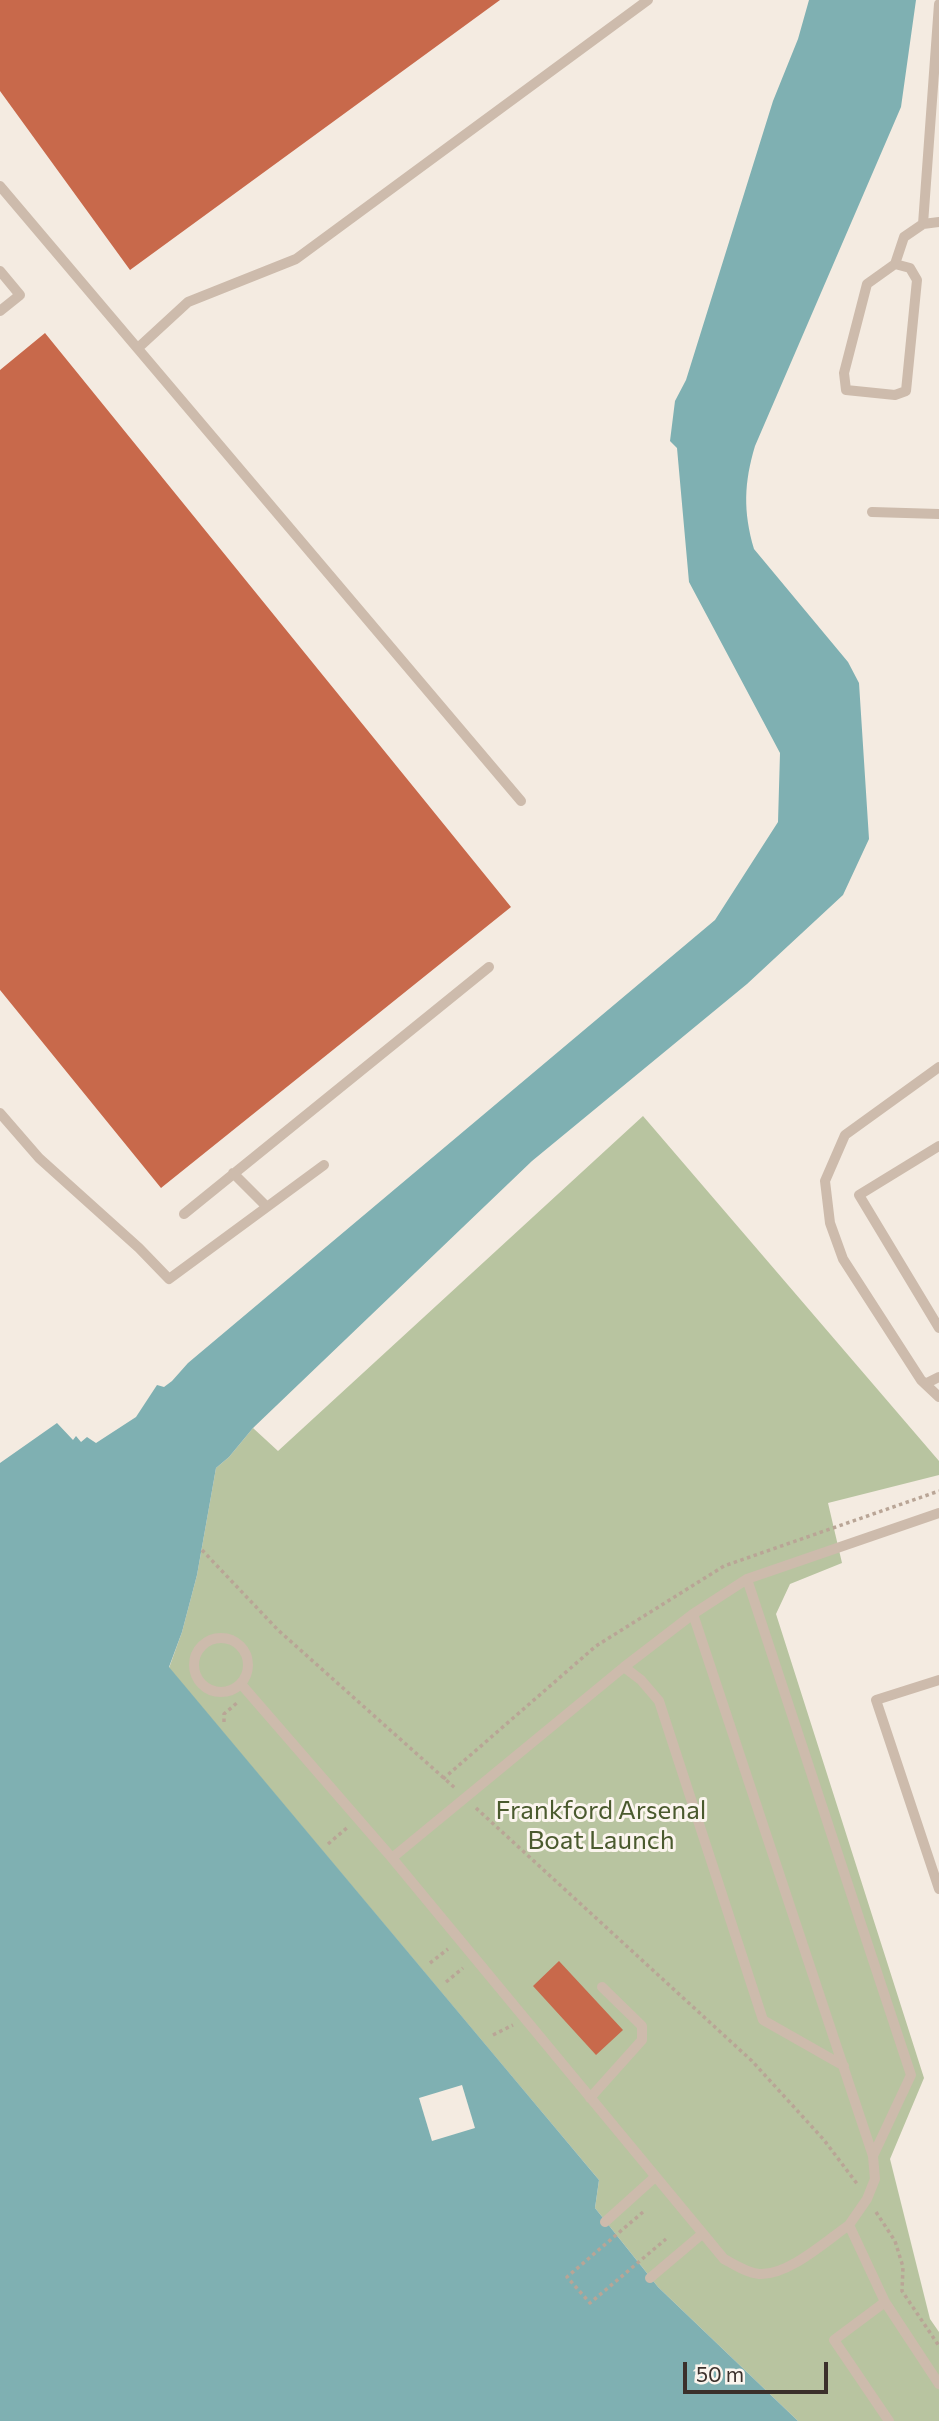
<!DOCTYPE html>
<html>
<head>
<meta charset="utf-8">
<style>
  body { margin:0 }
  #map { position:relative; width:939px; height:2421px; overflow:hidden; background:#f4ebe1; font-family:Commissioner,sans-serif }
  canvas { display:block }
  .scale { position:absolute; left:683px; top:2362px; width:145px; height:32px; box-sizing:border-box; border:4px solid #3b302b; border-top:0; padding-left:9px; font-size:21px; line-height:24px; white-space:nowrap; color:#3b302b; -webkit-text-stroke:5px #fbf5ee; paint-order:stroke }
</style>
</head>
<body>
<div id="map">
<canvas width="939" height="2421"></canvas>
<div class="scale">50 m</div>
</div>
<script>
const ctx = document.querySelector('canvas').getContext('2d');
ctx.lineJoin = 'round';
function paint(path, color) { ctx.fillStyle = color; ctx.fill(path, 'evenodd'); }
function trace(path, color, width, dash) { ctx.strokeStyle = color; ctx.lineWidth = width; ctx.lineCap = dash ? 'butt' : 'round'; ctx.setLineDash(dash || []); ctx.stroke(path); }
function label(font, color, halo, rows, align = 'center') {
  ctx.font = font + ' Commissioner,sans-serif'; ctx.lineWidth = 6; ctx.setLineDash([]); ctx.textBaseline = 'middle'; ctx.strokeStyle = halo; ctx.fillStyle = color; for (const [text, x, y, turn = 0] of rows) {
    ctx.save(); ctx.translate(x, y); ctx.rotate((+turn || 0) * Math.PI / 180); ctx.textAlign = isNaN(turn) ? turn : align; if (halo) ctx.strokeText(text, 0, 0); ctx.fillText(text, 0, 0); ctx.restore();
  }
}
const green = new Path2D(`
  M643 1116 939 1461V1475L828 1503 842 1563 790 1584 776 1614 924 2078 890 2159 930 2319 939 2332V2421H798L658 2287 595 2208 599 2180 169 1668 182 1632 197 1575 216 1468 229 1457 253 1428 278 1451Z`);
const water = new Path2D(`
  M809 0H916L901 107 755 446C744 483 743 511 754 549L848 662 859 683 869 839 843 895 747 984 532 1161 253 1428 229 1457 216 1468 197 1575 182 1632 169 1667 599 2180 595 2208 658 2287 798 2421H0V1463L57 1423 73 1440 76 1436 81 1442 87 1437 96 1443 136 1417 157 1385 164 1387 172 1381 188 1363 715 920 778 822 780 753 689 582 677 448 670 441 675 401 686 380 773 101 798 39Z`);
const pier = new Path2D(`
  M462 2085 475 2128 432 2141 419 2098Z`);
const building = new Path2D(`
  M0 0H500L130 270 0 91Z
  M45 333 511 907 161 1188 0 990V370Z
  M559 1961 623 2030 596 2055 533 1986Z`);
const path = new Path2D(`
  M202 1550 278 1630 455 1788
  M224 1722V1714L238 1702
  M443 1779 596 1646 724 1566 939 1491
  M476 1808 752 2061 824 2140 858 2185
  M328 1844 348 1827
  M430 1963 448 1949
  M446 1982 463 1968
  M493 2035 513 2025
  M643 2212 567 2277 590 2303 666 2239
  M876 2212 895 2241 903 2267 902 2291 939 2346`);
const lane = new Path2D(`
  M939 4 923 224 939 222
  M0 186 521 801
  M895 264 910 268 917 280 906 391 895 395 846 390 844 373 867 284 895 264 904 237 923 224
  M0 271 20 295 0 311
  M138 348 188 302 296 259 648 0
  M872 512 939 514
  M939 1067 845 1135 825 1181 830 1223 843 1259 921 1380 939 1397
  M0 1113 39 1158 139 1248 169 1279 324 1165
  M939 1146 859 1195 939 1328
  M233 1173 267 1207
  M184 1214 489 967
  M925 1384 939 1377
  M747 1579 911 2075 873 2156 875 2179 867 2199 849 2225
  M693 1614 873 2156
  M194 1665a27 27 0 1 1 54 0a27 27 0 1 1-54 0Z
  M624 1667 641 1680 659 1701 763 2020 844 2066
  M939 1680 876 1700 939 1889
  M241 1684 392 1858 624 1667 693 1614 747 1579 939 1513
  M392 1858 724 2259C735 2265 747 2273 759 2274 788 2276 826 2241 849 2225L885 2302 939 2384
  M590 2098 642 2040V2026L602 1987
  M605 2222 655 2177
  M650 2278 702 2234
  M885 2302 834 2340 889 2421`);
const parkNames = [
  ["Frankford Arsenal",601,1810],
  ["Boat Launch",601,1840]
];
paint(green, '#b8c4a0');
paint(water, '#7fb0b2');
paint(pier, '#f4ebe1');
paint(building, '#c8694b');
trace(path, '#b9a596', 3.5, [3.5, 3.5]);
trace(lane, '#cdbbac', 10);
label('26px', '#4a5a2e', '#fbf5ee', parkNames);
</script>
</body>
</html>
